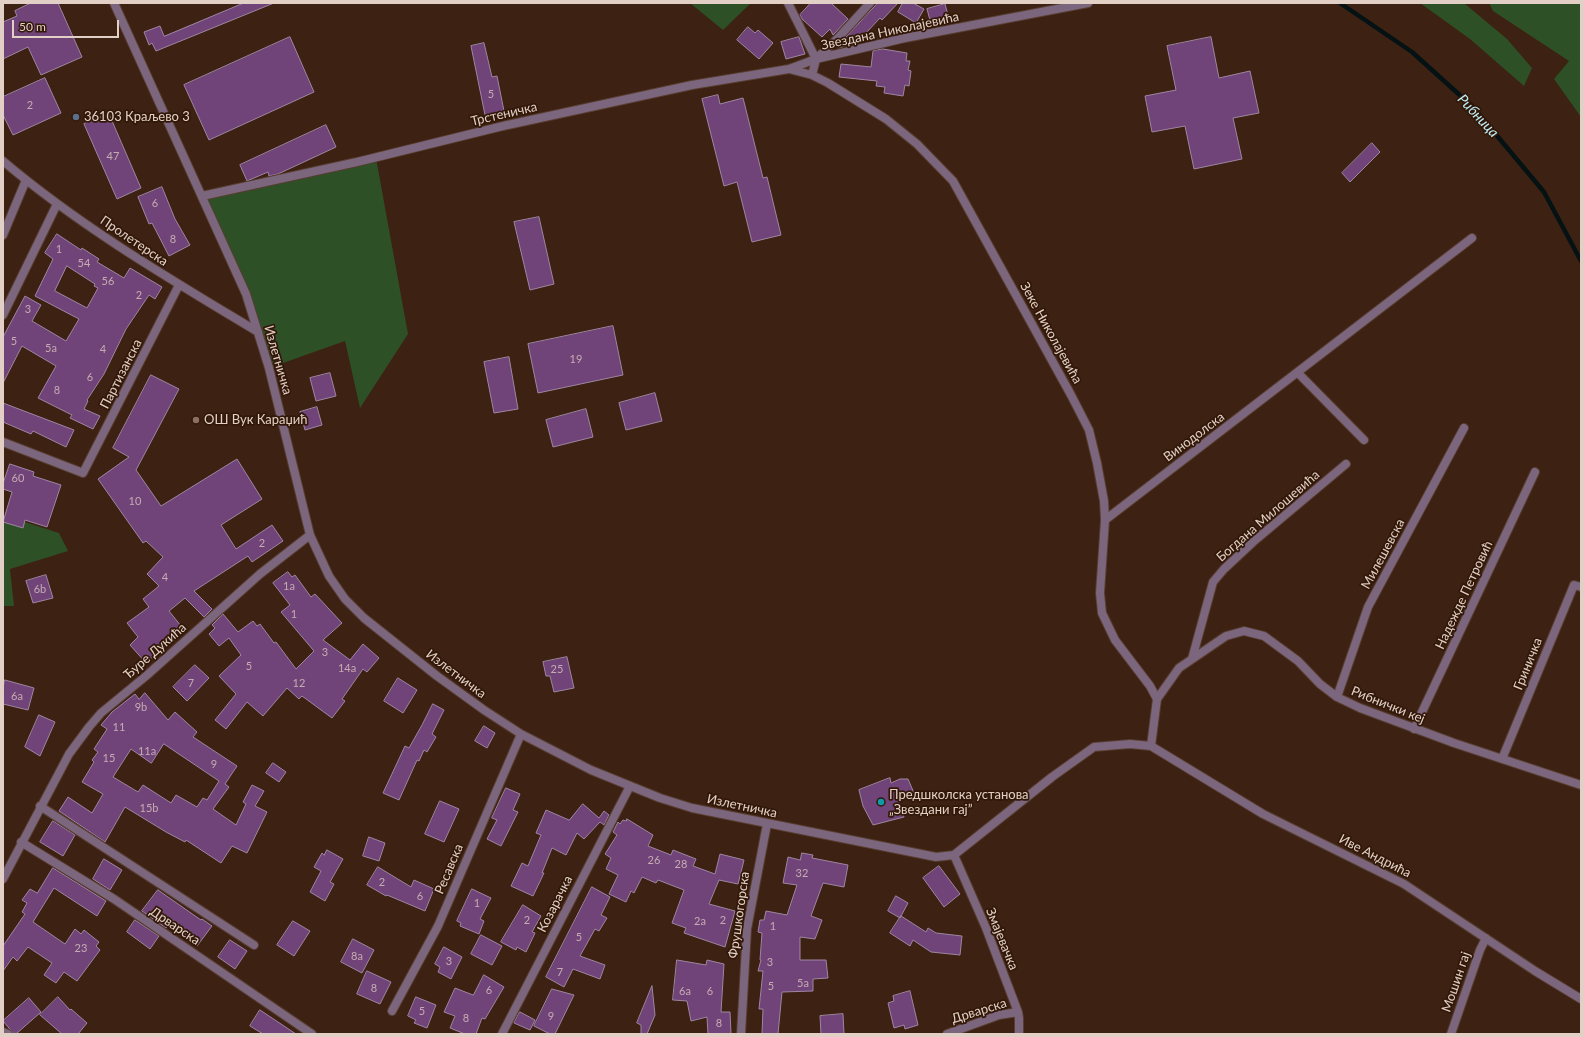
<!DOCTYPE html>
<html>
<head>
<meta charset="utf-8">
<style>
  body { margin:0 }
  #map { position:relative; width:1584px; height:1037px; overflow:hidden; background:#3d2112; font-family:Lato,sans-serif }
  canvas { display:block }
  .frame { position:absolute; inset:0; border:4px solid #e2cfc5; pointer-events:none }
  .scale { position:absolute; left:12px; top:20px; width:107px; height:18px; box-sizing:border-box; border:2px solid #e2cfc5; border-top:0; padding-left:5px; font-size:12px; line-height:14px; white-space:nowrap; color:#e2cfc5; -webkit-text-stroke:3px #321808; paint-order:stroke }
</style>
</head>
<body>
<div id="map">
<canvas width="1584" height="1037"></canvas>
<div class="frame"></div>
<div class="scale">50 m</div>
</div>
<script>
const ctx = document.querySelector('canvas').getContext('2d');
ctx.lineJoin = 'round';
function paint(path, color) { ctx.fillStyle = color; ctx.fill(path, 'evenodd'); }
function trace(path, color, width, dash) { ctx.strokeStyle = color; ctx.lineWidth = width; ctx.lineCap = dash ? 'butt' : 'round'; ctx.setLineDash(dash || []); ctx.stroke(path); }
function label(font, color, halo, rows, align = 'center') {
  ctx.font = font + ' Lato,sans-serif'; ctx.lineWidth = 3.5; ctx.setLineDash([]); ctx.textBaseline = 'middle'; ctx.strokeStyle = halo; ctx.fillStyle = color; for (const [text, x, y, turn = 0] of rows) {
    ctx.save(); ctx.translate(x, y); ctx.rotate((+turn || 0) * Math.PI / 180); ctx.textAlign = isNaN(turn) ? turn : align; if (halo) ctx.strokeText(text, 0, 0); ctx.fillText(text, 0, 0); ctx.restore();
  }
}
const green = new Path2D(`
  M690 3H751L723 30Z
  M1420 3H1464L1507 39 1532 68 1524 86 1470 39Z
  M1489 3H1581V117L1554 79 1569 61 1493 11Z
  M376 158 408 334 360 408 345 341 269 368 246 294 202 196Z
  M3 515 59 533 68 551 10 569 14 606H3Z`);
const stream = new Path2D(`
  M1340 3 1412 52 1473 107 1544 192 1581 261`);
const building = new Path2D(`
  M31 3H58L82 57 41 75 28 47 3 59V22L17 16 15 11Z
  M244 3H274L156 51 152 43 149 45 144 32 160 26 164 36Z
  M811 3H831L848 19 833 35 830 29 822 37 802 19 800 15Z
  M878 3H898L882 20 880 18 865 34 867 40 838 48V46Z
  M903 3H913L924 9 916 23 898 12Z
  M945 4 949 19 931 24 927 9Z
  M748 27 755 33 758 30 773 43 759 59 737 40Z
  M290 37 314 92 209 140 184 85Z
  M799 37 805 54 786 59 781 42Z
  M1211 37 1219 78 1250 71 1259 113 1233 118 1242 159 1194 169 1185 126 1152 132 1145 96 1176 90 1167 46Z
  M484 43 492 77 497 76 504 111 485 115 471 46Z
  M883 49 907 53 906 61H910L908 70 911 71 909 86 905 85 903 96 884 93 885 87 876 86 877 81 839 77 841 64 871 67 873 51Z
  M45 78 61 113 13 135 3 115V97Z
  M718 95 720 104 743 98 763 178 767 177 781 235 752 242 737 182 724 186 702 99Z
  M109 114 141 188 117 199 84 124Z
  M326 125 336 147 278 174 269 176 268 172 247 181 240 165Z
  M1372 143 1380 152 1350 182 1342 173Z
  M162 187 175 219 190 245 169 256 152 223 149 224 138 197Z
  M539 217 554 284 530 290 514 222Z
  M57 234 81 250 82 248 99 259 97 262 124 278 130 268 162 287 155 299 149 295 126 329 104 374 87 400 88 401 84 409 100 416 93 429 70 418 72 415 38 398 56 366 22 346 3 383V337L25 296 41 305 32 321 66 341 79 319 35 296 53 259 45 253ZM67 266 95 284 94 286 98 288 87 308 55 291Z
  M613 326 623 375 538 393 528 344Z
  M509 357 518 409 494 413 484 362Z
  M330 373 336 396 316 401 310 378Z
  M151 375 179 389 136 470 161 506 237 459 262 499 221 525 236 549 272 525 283 541 252 562 248 556 194 591 212 609 204 617 185 598 169 611 185 631 168 645 167 644 146 663 130 645 138 637 127 623 149 607 143 599 159 586 147 574 163 557 146 541 143 543 98 479 129 457 113 448Z
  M655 393 662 421 626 430 619 403Z
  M3 403 74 430 66 447 33 431 31 434 3 422Z
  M317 407 322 425 305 430 300 412Z
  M586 409 593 437 553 447 546 420Z
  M10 464 34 472 33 476 61 485 47 527 25 520 23 528 3 522 12 492 3 489V484Z
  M288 572 292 577 295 575 311 597 315 594 342 623 323 640 350 660 363 644 379 658 367 672 363 669 342 699 345 701 332 718 302 696 299 699 287 688 263 716 247 702 226 729 215 720 236 694 219 676 241 655 229 638 219 646 209 634 215 628 212 625 223 614 238 632 253 621 257 626 260 624 274 643 276 642 296 669 314 651 281 612 290 605 273 583Z
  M46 575 53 598 33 603 26 581Z
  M567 657 574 688 554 692 550 676H546L543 662Z
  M195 665 209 678 187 701 173 687Z
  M398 678 417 690 403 713 384 701Z
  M5 680 34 688 28 710 3 704V688Z
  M145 693 168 720 175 712 197 732 193 737 237 766 225 784 229 787 213 809 236 825 246 804 243 802 252 785 264 791 255 806 267 812 247 853 232 846 221 863 186 840 185 842 166 832 125 807 105 842 59 811 68 797 92 813 103 794 82 782 94 762 92 760 98 752 94 749 107 729 101 725 112 712 135 694 139 699ZM164 744 219 781 207 800 203 798 197 807 176 795 171 803 143 785 138 792 113 777 131 749 151 763Z
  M433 704 444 710 432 734 436 737 427 752 424 750 419 761 417 760 399 800 383 793 405 746 409 748 422 725Z
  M39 715 55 722 40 756 25 747Z
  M484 726 495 733 487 748 475 741Z
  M273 763 286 772 279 782 266 773Z
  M890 778 891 783 900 779H908L914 793 898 797 904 817 873 825 863 806 859 790Z
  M506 788 520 794 513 810 518 812 501 846 487 839 497 820 492 818Z
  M440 801 459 809 444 842 425 834Z
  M583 804 599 818 604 811 609 815 604 825 600 822 584 839 577 833 566 855 552 848 542 873H544L533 896 511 886 522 863 528 866 541 835 536 833 546 810 569 820Z
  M627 819 653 835 648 846 671 855 673 850 696 859 693 866 715 874 720 854 744 860 738 884 719 880 709 904 735 911 725 947 684 933 686 928 672 923 684 890 658 880 656 883 642 877 634 893 631 891 626 902 609 894 618 875 606 869 611 858 605 854 617 835 613 832 618 822 620 824 623 820 626 821Z
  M53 821 75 835 63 856 40 842Z
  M369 837 385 843 379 861 363 856Z
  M327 850 343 859 330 882 334 884 325 901 310 892 321 871 314 867 322 853 324 855Z
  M802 853 813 855 812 858 848 865 844 887 823 883 811 916 822 920 815 939 800 937V960H826L828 978 813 979V991L782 992 778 1034H762L763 1009H759L763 971H758L761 960H760L762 933 758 932 760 920H764L766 911 787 915 797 885 783 883 788 857 800 860Z
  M104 859 122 870 110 890 93 879Z
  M939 866 960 894 944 907 923 878Z
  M378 867 411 887 414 880 434 889 425 911 387 895 386 896 367 885Z
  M53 868 106 901 97 916 54 888 33 922 65 944 75 929 81 934 84 930 99 942 96 946 100 950 77 981 64 972 56 983 44 975 52 963 28 947 17 961 13 957 3 971V946L25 914 22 912 27 903 22 900 30 889 37 893Z
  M592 887 610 897 601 915 607 918 599 931 595 929 580 956 605 965 600 979 573 969 564 987 546 977Z
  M472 889 491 898 480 919 484 921 479 934 460 926 461 923 457 921Z
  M158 890 201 920 202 919 212 926 197 946 187 940 189 938 169 923 166 928 142 911Z
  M896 896 908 903 900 918 888 911Z
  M523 905 541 916 532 932 535 933 526 952 517 947 516 950 501 942Z
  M901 916 926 932 928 928 936 933 962 936 960 955 931 952 913 940 910 946 890 933Z
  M135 920 159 936 150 949 127 932Z
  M293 921 310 931 294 956 277 945Z
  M481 935 502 946 492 965 471 954Z
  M353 939 374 950 362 973 341 962Z
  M230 940 247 951 235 969 218 957Z
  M444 947 462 957 451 979 438 972 440 967 435 964Z
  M677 960 706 965 707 960 724 964 721 1012H730L731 1034H708L707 1017 691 1021 687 1001 673 1000Z
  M367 971 391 982 380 1004 357 994Z
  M484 975 504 987 485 1019 482 1018 476 1034H465L450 1028 455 1016 444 1012 455 988 473 995Z
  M652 986 655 1015 647 1034H641V1025L637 1023Z
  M552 989 574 995 555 1034H550L534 1026Z
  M910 991 918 1025 905 1029 904 1025 894 1028 888 1003 894 1001 893 996Z
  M58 997 70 1010 71 1009 87 1023 78 1034H62L40 1015Z
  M416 997 436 1005 427 1028 414 1023 416 1020 408 1016Z
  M29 998 41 1012 16 1034H14L3 1021Z
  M260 1010 296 1034H263L250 1026Z
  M520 1012 535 1020 530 1030 514 1023Z
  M843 1014 844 1034H821L820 1016Z`);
const street = new Path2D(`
  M114 3 246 294 269 368 310 535 329 576 345 599 364 618 437 676 484 710 521 734 591 770 660 798 692 808 936 857 954 855 1052 777 1094 747 1130 744 1151 746 1263 814 1404 884 1535 971 1581 999
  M788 3 816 59 812 75
  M816 59 838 38 870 3
  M789 69 816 59 905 38 1088 3
  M3 161C81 227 170 279 258 332
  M202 196 357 162 503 126 692 85 789 69 812 75 828 83 886 119 917 144 953 181 1071 395 1089 430 1097 463 1104 501 1105 520 1100 593 1102 613 1115 640 1150 686 1157 699 1151 746
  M3 235 26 180
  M3 315 57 204
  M1298 373 1364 440
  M3 442 83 473 179 285
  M1105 520 1472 238
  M1192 659 1213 582 1224 569 1253 542 1346 464
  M1337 697 1368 607 1464 428
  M1157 699 1179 668 1226 636 1244 631 1264 636 1298 661 1320 684 1337 697 1360 708 1454 743 1581 785
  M1414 729 1535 472
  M1502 759 1574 585 1581 587
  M40 806 254 945
  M21 842 114 899 312 1034
  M954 855 986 928 1018 1012 1019 1018V1034
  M3 879 69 754 89 727 101 713 146 676 260 574 310 535
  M392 1011 438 926 521 734
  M3 1032 8 1034
  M502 1034 630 786
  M741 1034 747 929 767 824
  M947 1034 999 1015 1018 1012
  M1451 1034 1480 950 1486 938`);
const markers = [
  [76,117,4,"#5c6f8a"],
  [196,420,4,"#8d6e63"],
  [881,802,4,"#0f9aa8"]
];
const numberNames = [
  ["5",491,94],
  ["2",30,105],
  ["47",113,156],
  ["6",155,203],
  ["8",173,239],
  ["1",59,249],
  ["54",84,263],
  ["56",108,281],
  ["2",139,295],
  ["3",28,309],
  ["5",14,341],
  ["5a",51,348],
  ["4",103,349],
  ["19",576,359],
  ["6",90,377],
  ["8",57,390],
  ["60",18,478],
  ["10",135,501],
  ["2",262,543],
  ["4",165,577],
  ["1a",289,586],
  ["6b",40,589],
  ["1",294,614],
  ["3",325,652],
  ["5",249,666],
  ["14a",347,668],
  ["25",557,669],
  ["7",191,683],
  ["12",299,683],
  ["6a",17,696],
  ["9b",141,707],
  ["11",119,727],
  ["11a",147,751],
  ["15",109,758],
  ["9",214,764],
  ["15b",149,808],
  ["26",654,860],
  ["28",681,864],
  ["32",802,873],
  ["2",382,882],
  ["6",420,896],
  ["1",477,903],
  ["2",527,920],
  ["2",723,920],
  ["2a",700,921],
  ["1",773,926],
  ["5",579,937],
  ["23",81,948],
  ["8a",357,956],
  ["3",449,961],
  ["3",770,962],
  ["7",560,972],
  ["5a",803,983],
  ["5",771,986],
  ["8",374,988],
  ["6",489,990],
  ["6a",685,991],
  ["6",710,991],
  ["5",422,1011],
  ["9",551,1016],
  ["8",466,1018],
  ["8",719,1023]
];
const streetNames = [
  ["Звездана Николајевића",890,31,-12],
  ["Трстеничка",504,114,-13],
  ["Пролетерска",134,241,34],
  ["Зеке Николајевића",1051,333,61],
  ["Излетничка",278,360,74],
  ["Партизанска",121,374,-63],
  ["Винодолска",1194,437,-37],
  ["Богдана Милошевића",1268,516,-41],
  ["Милешевска",1383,554,-62],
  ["Надежде Петровић",1464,595,-65],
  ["Ђуре Дукића",155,651,-41],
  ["Гриничка",1528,664,-68],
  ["Излетничка",456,674,37],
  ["Рибнички кеј",1388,705,22],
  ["Излетничка",742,806,12],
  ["Иве Андрића",1375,856,27],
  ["Ресавска",449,869,-67],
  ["Козарачка",555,904,-63],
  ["Фрушкогорска",739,915,-82],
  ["Дрварска",175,926,34],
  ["Змајевачка",1002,939,68],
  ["Мошин гај",1456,982,-71],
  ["Дрварска",979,1011,-17]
];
const poiNames = [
  ["36103 Краљево 3",84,117],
  ["ОШ Вук Караџић",204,420],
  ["Предшколска установа",889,795],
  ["„Звездани гај”",889,810]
];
const waterNames = [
  ["Рибница",1478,116,47]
];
paint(green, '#2e5027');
trace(stream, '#051214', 4.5);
paint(building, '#704478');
trace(building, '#9e86a2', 1);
trace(street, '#573d2f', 10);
trace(street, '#7b667d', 8);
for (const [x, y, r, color] of markers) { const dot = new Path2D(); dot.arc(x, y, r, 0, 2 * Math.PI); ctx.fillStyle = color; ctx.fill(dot); trace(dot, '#321808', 1.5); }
label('11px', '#c6acb2', null, numberNames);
label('13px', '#e2cfc5', '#321808', streetNames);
label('13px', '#e2cfc5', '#321808', poiNames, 'left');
label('italic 14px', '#beeef7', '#321808', waterNames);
</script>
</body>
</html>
